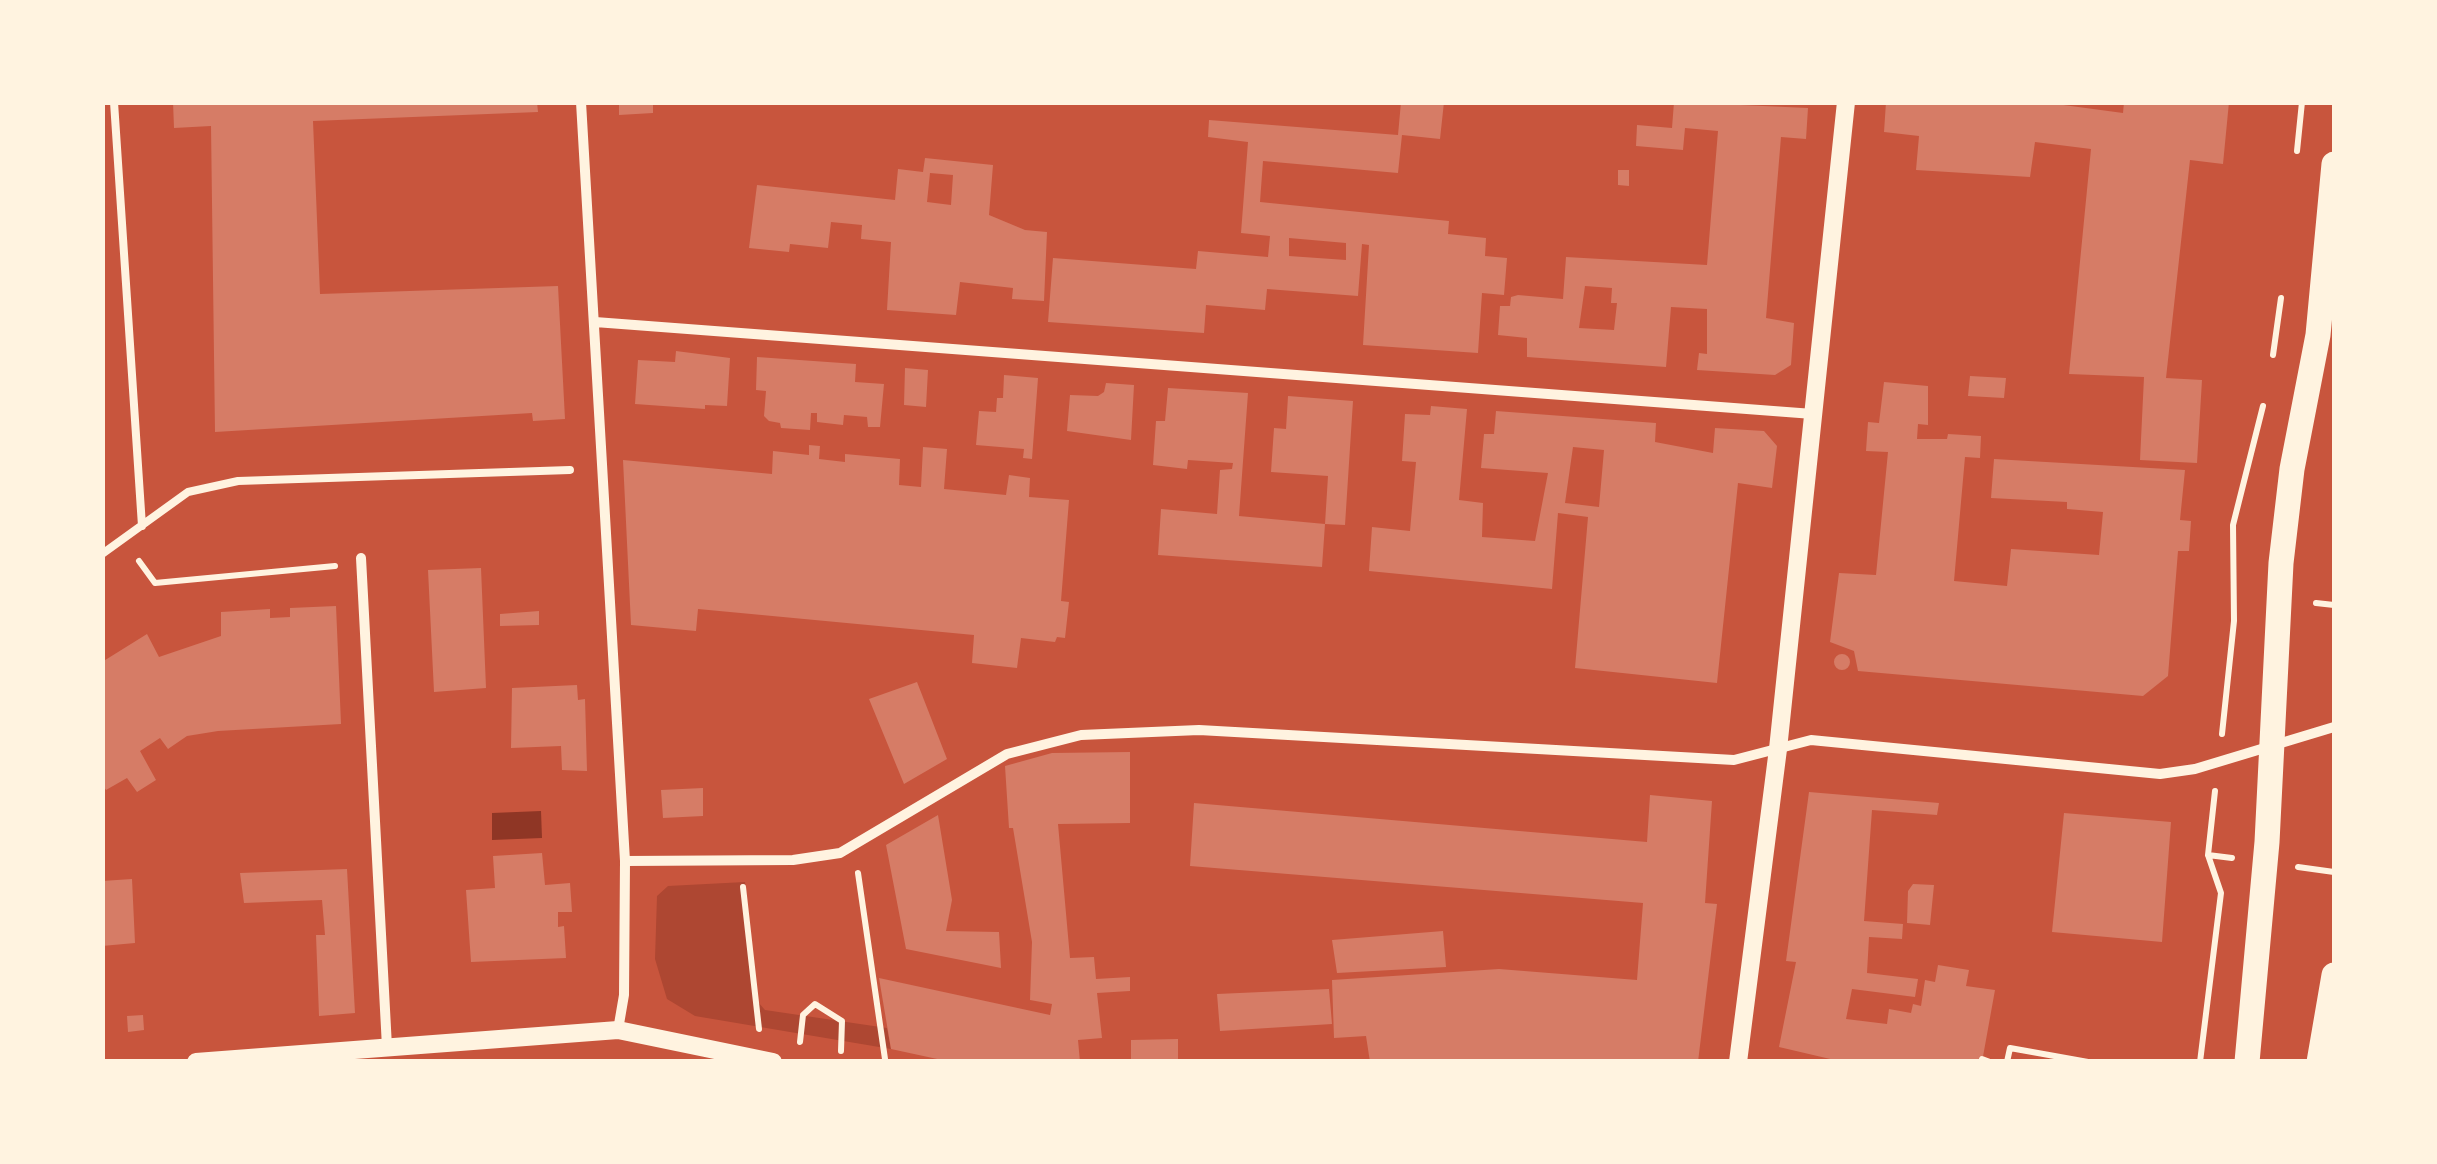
<!DOCTYPE html>
<html>
<head>
<meta charset="utf-8">
<style>
  body { margin:0 }
  #map { position:relative; width:2437px; height:1164px; overflow:hidden; background:#c8553d; font-family:Mulish,sans-serif }
  canvas { display:block }
  .frame { position:absolute; inset:0; border:105px solid #fff3e0; pointer-events:none }
</style>
</head>
<body>
<div id="map">
<canvas width="2437" height="1164"></canvas>
<div class="frame"></div>
</div>
<script>
const ctx = document.querySelector('canvas').getContext('2d');
ctx.lineJoin = 'round';
function paint(path, color) { ctx.fillStyle = color; ctx.fill(path, 'evenodd'); }
function trace(path, color, width, dash) { ctx.strokeStyle = color; ctx.lineWidth = width; ctx.lineCap = dash ? 'butt' : 'round'; ctx.setLineDash(dash || []); ctx.stroke(path); }
const green = new Path2D(`
  M745 882 758 1002 765 1010 887 1028 891 1049 695 1016 667 999 655 959 657 896 668 886Z`);
const water = new Path2D(`
  M541 811 542 838 492 840V813Z`);
const building = new Path2D(`
  M173 102H537L538 112 313 121 320 294 558 286 565 419 533 421 532 413 215 432 211 126 174 128Z
  M619 102H653V113L619 115Z
  M1401 102H1444L1440 139 1402 135 1398 173 1263 161 1260 202 1449 221 1448 234 1486 238 1485 256 1507 258 1504 295 1482 293 1478 353 1363 345 1369 245 1362 244 1358 296 1267 289 1265 310 1206 305 1204 333 1048 322 1053 258 1196 269 1198 251 1268 257 1270 236 1241 233 1248 142 1208 137 1209 120 1398 135ZM1289 238 1346 243V260L1289 256Z
  M1674 102 1808 108 1806 139 1781 137 1766 318 1794 323 1791 365 1775 375 1697 370 1699 353 1707 354V309L1671 307 1666 367 1527 357V338L1498 335 1500 306H1510L1511 297 1518 295 1563 299 1566 257 1707 265 1718 131 1685 128 1683 150 1636 146 1637 125 1672 128ZM1585 286 1612 288 1611 303H1617L1614 330 1579 328Z
  M1886 102H2041L2123 113 2124 102H2229L2223 164 2190 160 2166 378 2202 380 2197 463 2140 460 2144 377 2069 374 2091 149 2035 142 2030 177 1916 170 1919 136 1884 132Z
  M925 158 993 165 989 215 1025 230 1047 232 1044 301 1012 299 1013 288 960 282 956 315 887 310 891 242 861 239 862 225 831 222 828 248 790 244 789 252 749 248 757 185 895 200 898 169 923 172ZM930 173 953 175 951 205 927 202Z
  M1618 170H1629V186L1618 185Z
  M676 351 730 358 727 406 705 405V409L635 404 638 360 675 362Z
  M757 357 856 364 855 382 884 384 880 427H868L867 417 844 415 843 425 817 422V413H811L810 430 781 428 780 423 769 421 764 416 766 391 756 390Z
  M905 368 928 370 926 407 904 405Z
  M1004 375 1038 378 1032 459 1023 458 1024 449 976 445 979 411 996 412 997 398H1003Z
  M1970 376 2006 378 2004 398 1968 396Z
  M1884 382 1928 386V425L1918 424 1917 439H1947L1948 434 1981 436 1980 458 1965 457 1954 581 2007 586 2011 549 2099 555 2103 512 2067 509V502L1991 498 1994 459 2185 470 2180 520 2191 521 2189 551H2178L2168 676 2143 696 1858 671 1854 651 1830 642 1839 573 1876 575 1888 452 1866 451 1868 422 1879 423Z
  M1106 383 1134 385 1131 440 1067 431 1070 395 1098 396 1104 392Z
  M1168 388 1248 393 1239 516 1325 524 1322 567 1158 555 1161 509 1217 514 1220 470 1232 469 1233 463 1188 460 1187 469 1153 465 1156 421H1165Z
  M1288 396 1353 401 1345 525 1325 524 1328 476 1271 472 1274 428 1286 429Z
  M1431 406 1467 409 1459 500 1483 503 1482 537 1535 541 1548 473 1481 468 1484 434H1494L1496 411 1656 423 1655 442 1713 453 1715 428 1764 431 1777 446 1772 488 1738 483 1717 683 1575 668 1588 517 1558 513 1552 589 1369 571 1372 527 1410 531 1416 462 1402 461 1405 414 1430 415ZM1573 447 1604 450 1599 507 1565 503Z
  M809 445 820 446 819 459 845 462V454L900 459 899 485 921 487 923 447 947 449 944 489 1006 495 1009 475 1030 478 1029 497 1069 500 1061 601 1069 602 1065 638 1057 637 1055 642 1021 638 1017 668 972 663 974 635 698 609 696 631 631 625 623 460 772 474 773 451 809 455Z
  M481 568 486 688 434 692 428 570Z
  M336 606 341 724 218 731 187 736 168 749 160 738 140 751 156 780 137 792 127 778 106 790 102 784V662L147 634 159 657 221 636V612L270 609V618L290 617V608Z
  M539 611V625L500 626V614Z
  M1834 662a8 8 0 1 1 16 0a8 8 0 1 1-16 0Z
  M917 682 947 759 904 784 869 699Z
  M577 685 578 700 585 699 587 771 562 770 561 746 511 748 512 688Z
  M1130 752V823L1058 824 1070 958 1094 957 1096 979 1130 977V991L1097 993 1102 1038 1078 1040 1080 1062H951L891 1049 879 978 1050 1015 1052 1004 1030 1000 1032 942 1013 828H1009L1005 766 1052 753Z
  M703 788V816L663 818 661 790Z
  M1809 792 1939 803 1937 815 1872 810 1864 921 1903 924 1902 939 1869 937 1867 973 1918 979 1915 997 1852 989 1846 1019 1887 1024 1889 1009 1911 1013 1913 1004 1921 1006 1925 980 1935 982 1938 965 1969 970 1966 986 1995 990 1982 1062H1843L1779 1047 1796 962 1786 961Z
  M1650 795 1712 801 1705 903 1717 904 1698 1062H1370L1366 1036 1334 1038 1332 980 1499 969 1637 980 1643 903 1190 866 1194 803 1647 842Z
  M2064 813 2171 822 2162 942 2052 932Z
  M938 815 952 900 946 931 999 932 1001 968 906 949 886 845Z
  M542 853 545 885 570 883 572 912H558V927L564 926 566 958 471 962 466 890 495 888 493 856Z
  M347 869 355 1013 319 1016 316 935H325L322 900 244 903 240 873Z
  M132 879 135 943 102 946V881Z
  M1913 884 1934 885 1930 925 1907 923 1908 891Z
  M1443 931 1446 967 1337 973 1332 940Z
  M1329 989 1332 1024 1220 1031 1217 994Z
  M143 1015 144 1030 128 1032 127 1016Z
  M1178 1039V1062H1131V1040Z`);
const path = new Path2D(`
  M2297 151 2302 102
  M2273 355 2281 298
  M139 561 155 583 335 566
  M2316 603 2334 605
  M2222 734 2234 621 2233 525 2263 406
  M2208 855 2232 858
  M2298 867 2334 872
  M858 873 885 1059
  M743 887 759 1029
  M800 1042 803 1015 815 1004 842 1021 841 1051
  M1982 1059 1990 1062
  M2007 1062 2010 1048 2088 1062
  M2200 1062 2221 893 2208 855 2215 791`);
const service = new Path2D(`
  M114 102 142 526
  M102 554 188 492 238 481 570 470`);
const minor = new Path2D(`
  M581 102 625 861 624 995 618 1030
  M595 322 1813 414
  M361 558 387 1047
  M625 861 793 860 840 853 1007 754 1081 735 1199 730 1734 760 1811 740 2160 774 2195 769 2334 727`);
const tertiary = new Path2D(`
  M196 1062 618 1030 773 1062
  M1738 1062 1778 749 1846 102`);
const primary = new Path2D(`
  M2247 1062 2267 842 2281 563 2292 469 2318 335 2334 164
  M2319 1062 2334 975`);
paint(green, '#ae4732');
paint(water, '#8f3625');
paint(building, '#d67c66');
trace(path, '#fff3e0', 6);
trace(service, '#fff3e0', 8);
trace(minor, '#fff3e0', 10);
trace(tertiary, '#fff3e0', 18);
trace(primary, '#fff3e0', 25);
</script>
</body>
</html>
